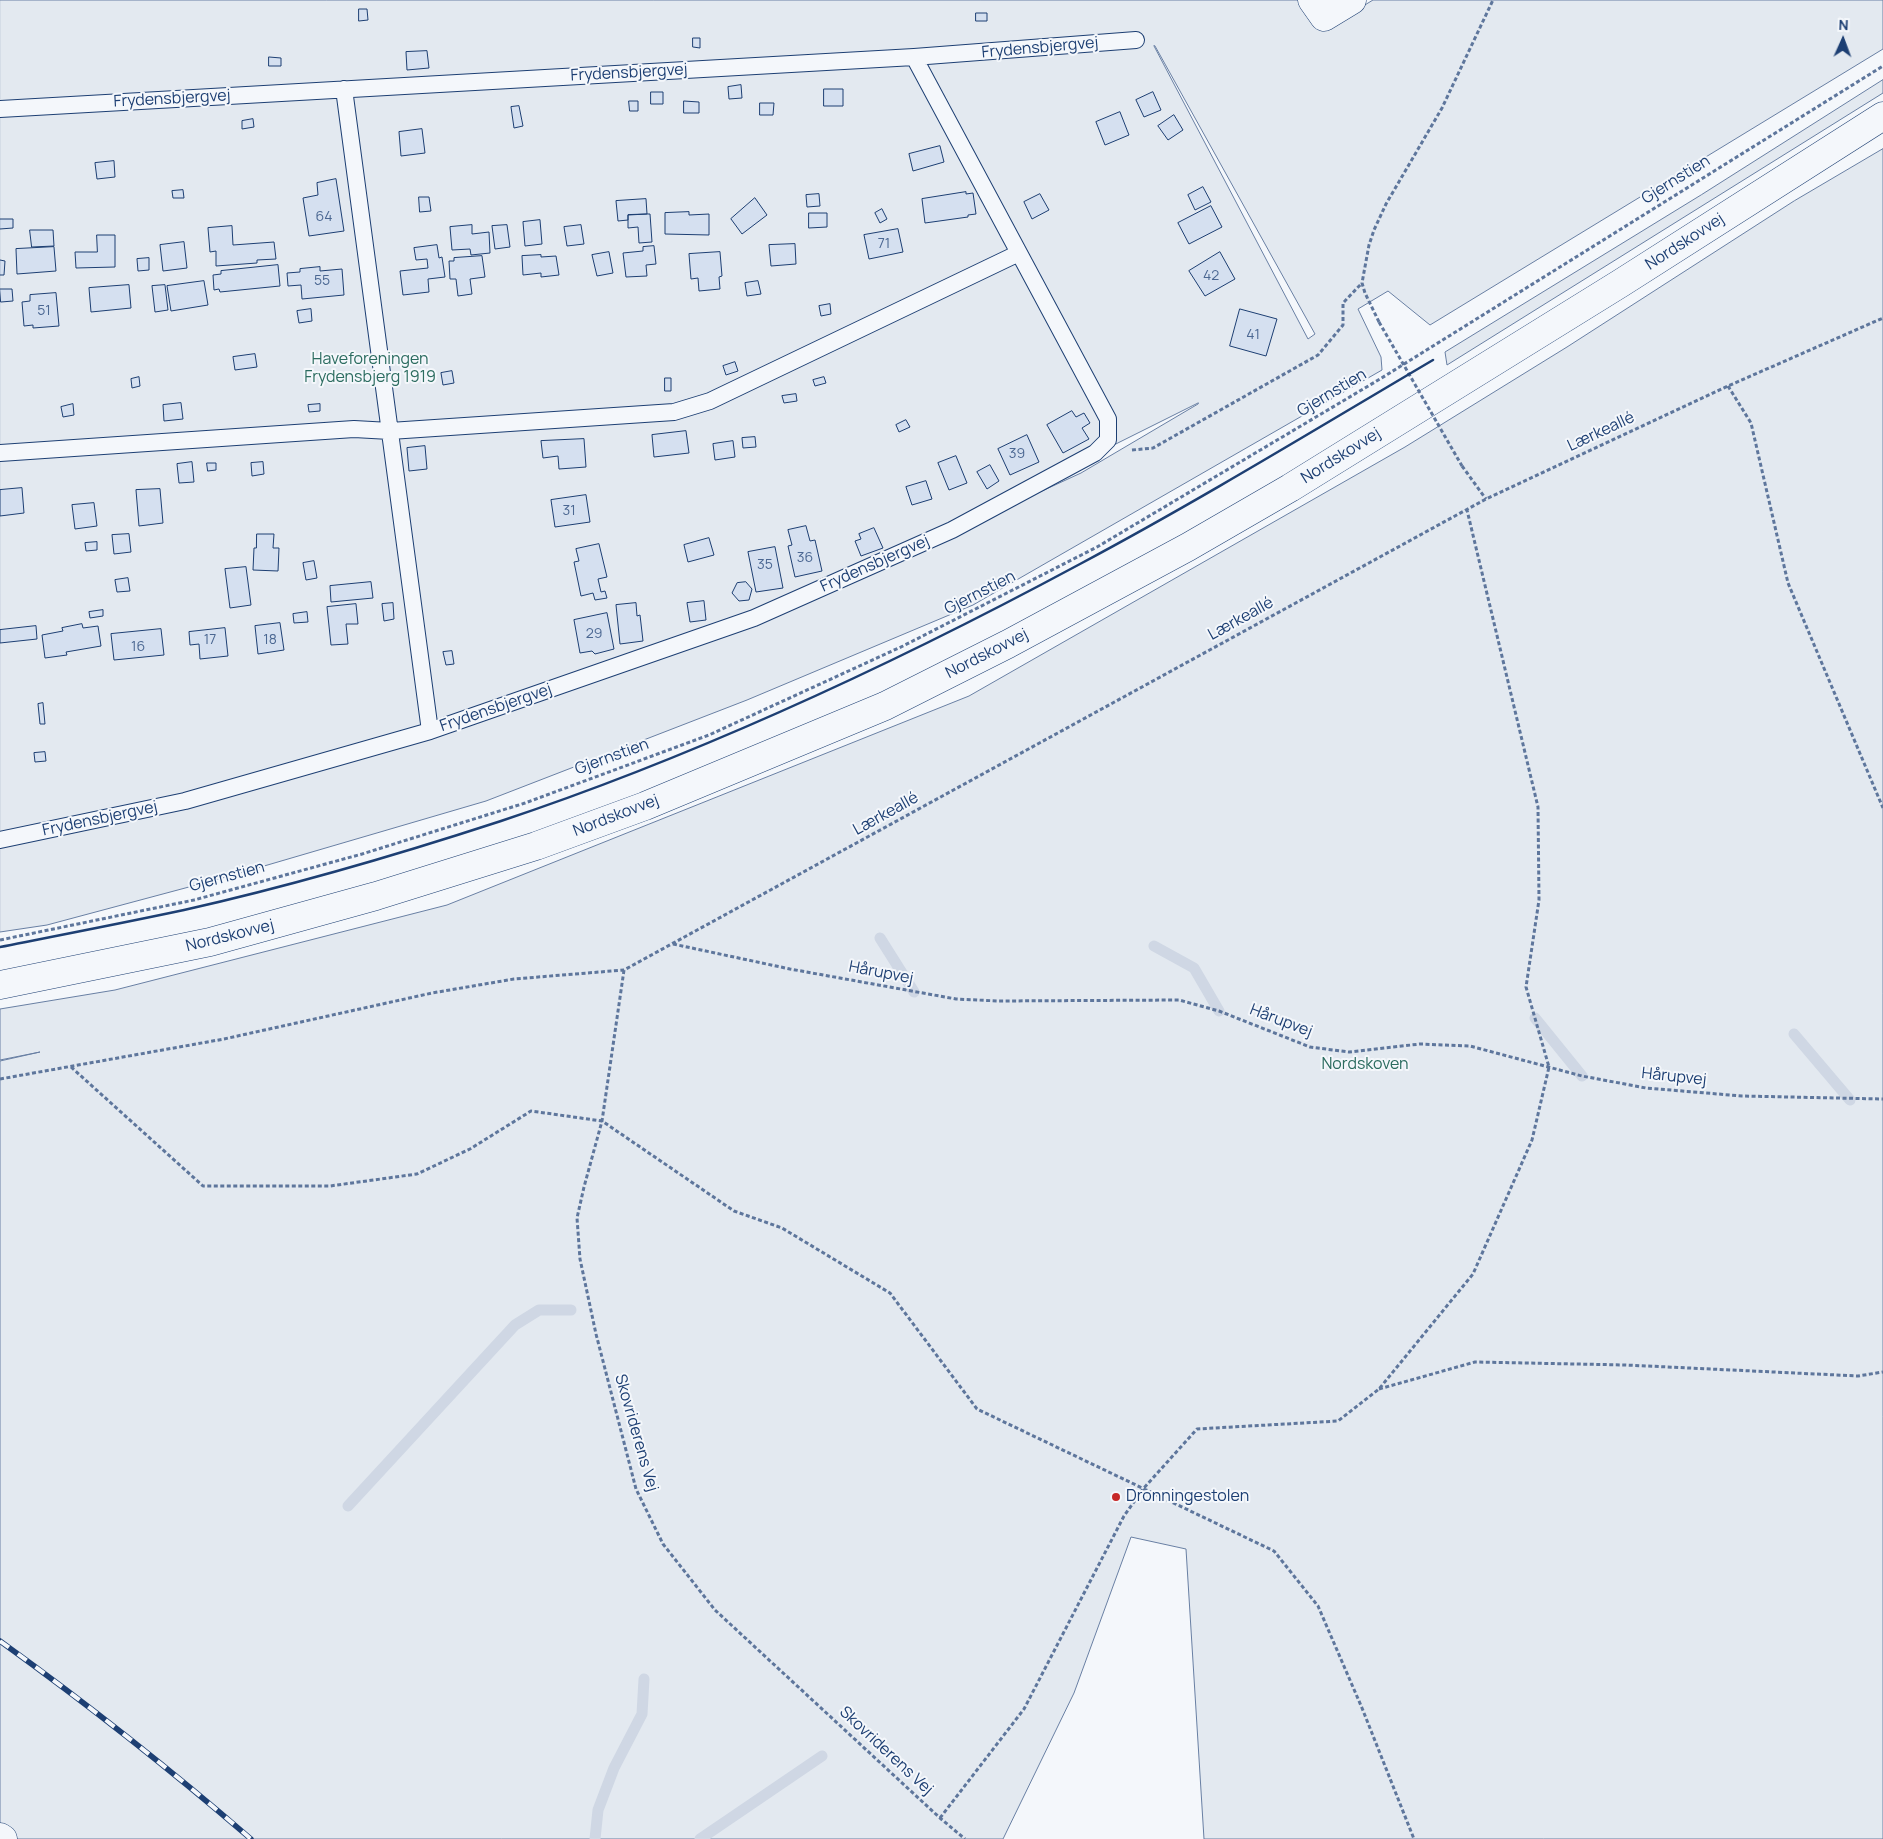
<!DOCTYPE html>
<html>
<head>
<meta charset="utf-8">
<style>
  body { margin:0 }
  #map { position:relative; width:1883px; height:1839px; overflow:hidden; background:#f4f7fb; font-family:Manrope,sans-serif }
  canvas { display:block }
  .north { position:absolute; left:1818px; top:15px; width:50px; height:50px; -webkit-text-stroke:4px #f4f7fb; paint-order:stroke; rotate:2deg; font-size:14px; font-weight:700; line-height:20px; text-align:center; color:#1d3f73 }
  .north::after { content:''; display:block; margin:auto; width:18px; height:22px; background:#1d3f73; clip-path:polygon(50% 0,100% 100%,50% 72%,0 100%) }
</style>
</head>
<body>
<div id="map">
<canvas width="1883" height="1839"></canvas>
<div class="north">N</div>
</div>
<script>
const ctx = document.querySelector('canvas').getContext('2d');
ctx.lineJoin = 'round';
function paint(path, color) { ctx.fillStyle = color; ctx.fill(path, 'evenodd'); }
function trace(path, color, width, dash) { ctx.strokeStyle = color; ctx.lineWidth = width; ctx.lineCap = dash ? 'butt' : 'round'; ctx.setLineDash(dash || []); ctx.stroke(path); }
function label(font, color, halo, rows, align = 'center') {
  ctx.font = font + ' Manrope,sans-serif'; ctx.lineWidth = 4; ctx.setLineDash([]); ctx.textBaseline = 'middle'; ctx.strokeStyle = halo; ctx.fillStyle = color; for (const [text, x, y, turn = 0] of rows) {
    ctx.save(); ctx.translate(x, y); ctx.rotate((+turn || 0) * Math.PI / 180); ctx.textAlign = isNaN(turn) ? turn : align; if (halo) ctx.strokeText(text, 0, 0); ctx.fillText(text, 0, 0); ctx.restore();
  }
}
const green = new Path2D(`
  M0 0H1308L1327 28 1373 0H1883V49L1430 325 1388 291 1358 309 1381 357 1382 370 973 605 747 700 486 801 230 876 47 925 0 932ZM1155 46 1315 334 1308 339 1154 46ZM1198 404 1081 473 779 612 1198 403Z
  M1883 80V93L1447 365 1445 352 1701 195Z
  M1883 149V1839H1204L1186 1549 1131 1537 1074 1693 1003 1839H0V1061L40 1052 0 1060V1009L115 990 447 905 969 696 1405 447 1567 347 1794 201Z`);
const stream = new Path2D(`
  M880 938 914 992
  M1154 946 1194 968 1219 1011
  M1535 1018 1582 1076
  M1794 1034 1850 1100
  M348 1506 515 1325 539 1310H571
  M595 1839 598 1810 614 1768 642 1714 644 1679
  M700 1839 822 1756`);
const building = new Path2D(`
  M359 9H367L368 20 359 21Z
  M976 13H987V21H976Z
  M693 38H700V48L693 47Z
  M427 51 429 68 407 70 406 52Z
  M269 57 281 58V66H269Z
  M741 85 742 98 729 99 728 87Z
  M824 89H843V106H824Z
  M651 92H663V104H651Z
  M1153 92 1161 110 1144 117 1136 100Z
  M629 101H638V111H630Z
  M684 101 699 102V113H684Z
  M760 103H774L773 115H760Z
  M519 106 523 126 514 128 511 107Z
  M1120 112 1129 135 1105 145 1096 122Z
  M1174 115 1183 130 1168 140 1158 126Z
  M253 119 254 127 242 129V121Z
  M422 129 425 153 401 156 399 132Z
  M940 146 944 162 913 171 909 154Z
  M114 161 115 177 97 179 95 163Z
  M336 179 344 231 309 236 303 198 318 195 317 183Z
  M1203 187 1211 202 1195 210 1188 195Z
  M183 190 184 198H173L172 191Z
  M966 192V194L973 193 976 214 968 215V217L925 223 922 199Z
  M819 194 820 206 807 207 806 195Z
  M1040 194 1049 210 1032 219 1024 202Z
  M419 197H429L431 211 420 212Z
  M755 198 767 215 742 234 731 219Z
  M646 199 647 214 628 215V220L618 221 616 201Z
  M1211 206 1222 227 1189 244 1178 223Z
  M882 209 887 219 880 223 875 213Z
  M689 212V215L709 214V235L665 234V213Z
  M809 213H827V227L809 228Z
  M647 214H650L652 242 639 243 638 227 628 228V215Z
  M0 219H13V228L0 229Z
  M540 220 542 244 525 246 523 222Z
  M472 225V234L489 232 490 253 471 255 470 249 452 250 450 227Z
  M507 225 510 247 495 249 492 226Z
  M581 225 584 244 567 246 564 227Z
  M232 226 233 245 274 242 276 259 257 260V263L216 266V251L210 252 208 228Z
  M898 229 903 252 869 259 864 235Z
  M30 230H53L54 246 32 247Z
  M97 235H115V267L76 268 75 252H97Z
  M184 242 187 268 163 271 160 245Z
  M795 244 796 264 771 266 769 245Z
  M437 245 439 258 442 257 445 277 428 279 429 292 403 295 400 271 428 268 427 259 416 260 414 248Z
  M654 246 656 264 646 265 647 276 626 277 623 253 643 251V247Z
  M54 247 56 271 17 274 16 249Z
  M609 252 613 273 597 276 592 255Z
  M720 252 722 276 719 277 720 289 699 291 698 278 691 279 689 254Z
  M1220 252 1235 279 1205 296 1189 271Z
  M541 255V257L556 256 559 275 541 277V273L523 275 522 256Z
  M482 256 485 277 470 279 472 294 458 296 456 279H450L449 261H454V258Z
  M149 258V270L138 271 137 259Z
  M0 260 5 261 4 275H0Z
  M278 265 280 286 220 292 219 289 214 290 213 275 221 274V271Z
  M320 267V271L342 269 344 295 302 299 301 285 288 286 287 273 300 272V269Z
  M204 281 208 305 171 311 167 286Z
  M758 281 761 294 747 296 745 283Z
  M129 285 131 308 91 312 89 288Z
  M165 285 168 310 155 312 152 286Z
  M0 289H12L13 301 1 302Z
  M56 293 59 326 33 328V325L24 326 22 302 30 301V295Z
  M830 304 831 314 821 316 819 306Z
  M311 309 312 321 299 323 297 311Z
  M1240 309 1277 319 1266 356 1230 346Z
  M255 354 257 367 235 370 233 357Z
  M735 362 738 371 726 375 723 366Z
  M452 371 454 383 443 385 441 373Z
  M139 377 140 386 132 388 131 379Z
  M824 377 826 383 815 386 813 380Z
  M665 378H671V391H665Z
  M796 394 797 401 784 403 782 396Z
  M181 403 183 419 164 421 163 405Z
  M73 404 74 415 63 417 61 407Z
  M320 404V411L309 412 308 405Z
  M1072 411 1076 417 1084 413 1090 423 1082 428 1089 439 1063 453 1047 425Z
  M906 420 910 427 899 432 896 425Z
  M686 431 689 453 654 457 652 435Z
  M1027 435 1039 462 1010 475 998 449Z
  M755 437 756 447 743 448 742 438Z
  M584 439 586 467 559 469 558 456 543 458 541 441Z
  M733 441 735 457 715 460 713 444Z
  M425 446 427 469 409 471 407 448Z
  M956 456 967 483 949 490 938 463Z
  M192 462 194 482 179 483 177 464Z
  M263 462 264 474 252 476 251 463Z
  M207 463H216V470L208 471Z
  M990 465 999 481 987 489 977 472Z
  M926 481 932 499 912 505 906 487Z
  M22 488 24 513 0 516V490Z
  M160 489 163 523 139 526 136 490Z
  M586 495 590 522 555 527 551 500Z
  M94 503 97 526 75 529 72 505Z
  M806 526 810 541 815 540 822 571 795 577 788 546 792 545 788 530Z
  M874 528 883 548 861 556 855 541 861 539 859 534Z
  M129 534 131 552 114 554 112 535Z
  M257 534H274L273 548H279L278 571 253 570 254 548H256Z
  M709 538 714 555 688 562 684 545Z
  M97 542V550L86 551 85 543Z
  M599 544 607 577 598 579 601 592 605 591 607 598 595 600 593 593 581 596 574 562 579 561 576 549Z
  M775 547 783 588 756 592 748 552Z
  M314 561 317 578 306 580 303 563Z
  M246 567 251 605 230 608 225 569Z
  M128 578 130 591 117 592 115 580Z
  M371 582 373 598 331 602 330 586Z
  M746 582 752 589 749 600 739 601 732 593 737 583Z
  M704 601 706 620 690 622 687 603Z
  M393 603 394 619 384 621 382 604Z
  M636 603 637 616 640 615 643 641 620 644 616 605Z
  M356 604 358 624H346L348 644 331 645 327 607Z
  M103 610V616L90 618 89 612Z
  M307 612 308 622 294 623 293 614Z
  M607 613 614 649 595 654 592 651 580 653 574 620Z
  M280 623 284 650 258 654 255 626Z
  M82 624 83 628 98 626 101 646 66 652 67 655 45 658 42 635 63 631 62 628Z
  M36 626 37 639 0 643V630Z
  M225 628 228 656 200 659 199 644 190 645 189 632Z
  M161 629 164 655 114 660 111 634Z
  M452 651 454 664 446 665 443 652Z
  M43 703 45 724H40L38 704Z
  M45 752 46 761 35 762 34 753Z`);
const path = new Path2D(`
  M1379 322 1365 293 1362 283 1369 245 1374 230 1386 204 1442 108 1493 0
  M1728 386 1751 423 1788 583 1883 808
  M1132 450 1153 448 1318 355 1343 325V303L1362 283
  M1462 466 1486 499
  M0 940 194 900 362 854 525 803 709 735 903 646 1097 547 1380 379 1883 66
  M673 944 790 969 956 999 998 1001 1179 1000 1219 1011 1310 1047 1349 1052 1420 1044 1470 1046 1582 1076 1646 1088 1742 1096 1883 1099
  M624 970 602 1121 584 1187 577 1218 580 1259 596 1334 636 1489 663 1544 715 1610 940 1818 965 1839
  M71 1067 203 1186H330L417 1174 470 1149 531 1111 602 1121 734 1211 782 1228 890 1293 977 1409 1274 1551 1318 1606 1362 1708 1414 1839
  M0 1079 224 1039 432 993 514 979 624 970 1486 499 1728 386 1883 318
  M1379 1389 1475 1362 1626 1365 1858 1376 1883 1372
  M940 1818 1024 1709 1124 1516 1143 1489 1197 1429 1338 1421 1379 1389 1473 1274 1532 1140 1549 1067 1526 987 1539 900 1538 807 1467 510`);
const lane = new Path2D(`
  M344 89 430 731
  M0 109 914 57 1136 40
  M0 453 354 429 390 431 674 412 710 401 1019 253
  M0 840 185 801 430 731 754 618 952 530 1095 453 1108 440V419L914 57`);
const street = new Path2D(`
  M1312 0 1324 17 1352 0`);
const secondary = new Path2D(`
  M0 985 210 942 376 896 536 846 645 806 885 706 1008 644 1188 547 1290 488 1621 283 1883 116
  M0 1837 3 1839`);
const rail = new Path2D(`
  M0 1641C86 1703 170 1769 251 1839`);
const pathBridge = new Path2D(`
  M1379 322 1462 466`);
const wall = new Path2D(`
  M0 947C61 935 123 923 184 910 291 886 397 855 501 821 702 754 894 664 1080 564 1200 500 1316 429 1433 360`);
const markers = [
  [1116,1497,5,"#c62828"]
];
const numberNames = [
  ["64",324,217],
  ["71",884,244],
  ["42",1211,276],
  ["55",322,281],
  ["51",44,311],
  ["41",1253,335],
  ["39",1017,454],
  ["31",569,511],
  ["36",805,558],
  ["35",765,565],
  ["29",594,634],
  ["17",210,640],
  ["18",270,640],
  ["16",138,647]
];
const streetNames = [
  ["Frydensbjergvej",1040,48,-5],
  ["Frydensbjergvej",629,73,-3],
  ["Frydensbjergvej",172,99,-3],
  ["Gjernstien",1676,180,-32],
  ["Nordskovvej",1685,242,-33],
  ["Gjernstien",1332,393,-31],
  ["Lærkeallé",1601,432,-25],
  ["Nordskovvej",1341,456,-32],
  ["Frydensbjergvej",875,564,-24],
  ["Gjernstien",980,593,-27],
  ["Lærkeallé",1241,619,-29],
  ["Nordskovvej",987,654,-27],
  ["Frydensbjergvej",496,708,-19],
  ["Gjernstien",612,757,-20],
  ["Lærkeallé",886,814,-29],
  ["Nordskovvej",616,816,-21],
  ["Frydensbjergvej",100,819,-12],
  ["Gjernstien",227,877,-15],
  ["Nordskovvej",230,936,-14],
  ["Hårupvej",881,973,11],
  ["Hårupvej",1281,1021,21],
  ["Hårupvej",1674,1077,6],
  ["Skovriderens Vej",636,1433,74],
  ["Skovriderens Vej",886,1751,43]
];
const parkNames = [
  ["Haveforeningen",370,360],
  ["Frydensbjerg 1919",370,378],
  ["Nordskoven",1365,1065]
];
const poiNames = [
  ["Dronningestolen",1126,1497]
];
paint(green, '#e3e9f0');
trace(green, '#687fa3', 1);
trace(stream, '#cfd7e4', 11);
paint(building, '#d5e0f0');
trace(building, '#1d3f73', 1);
trace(lane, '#1d3f73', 18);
trace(street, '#1d3f73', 29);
trace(secondary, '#1d3f73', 29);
trace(path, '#5e769c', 3, [4, 2.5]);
trace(lane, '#f4f7fb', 16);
trace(street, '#f4f7fb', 28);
trace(secondary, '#f4f7fb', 28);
trace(rail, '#1d3f73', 5.5);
trace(rail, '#f4f7fb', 4, [11]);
trace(pathBridge, '#5e769c', 3, [4, 2.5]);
trace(wall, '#1d3f73', 2.5);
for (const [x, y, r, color] of markers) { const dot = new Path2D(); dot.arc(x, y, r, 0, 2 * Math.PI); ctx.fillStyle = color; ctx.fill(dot); trace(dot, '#f4f7fb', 2); }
label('14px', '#4b6792', null, numberNames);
label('16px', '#1d3f73', '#f4f7fb', streetNames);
label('16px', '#2c6c60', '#f4f7fb', parkNames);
label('16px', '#1d3f73', '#f4f7fb', poiNames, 'left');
</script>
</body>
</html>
